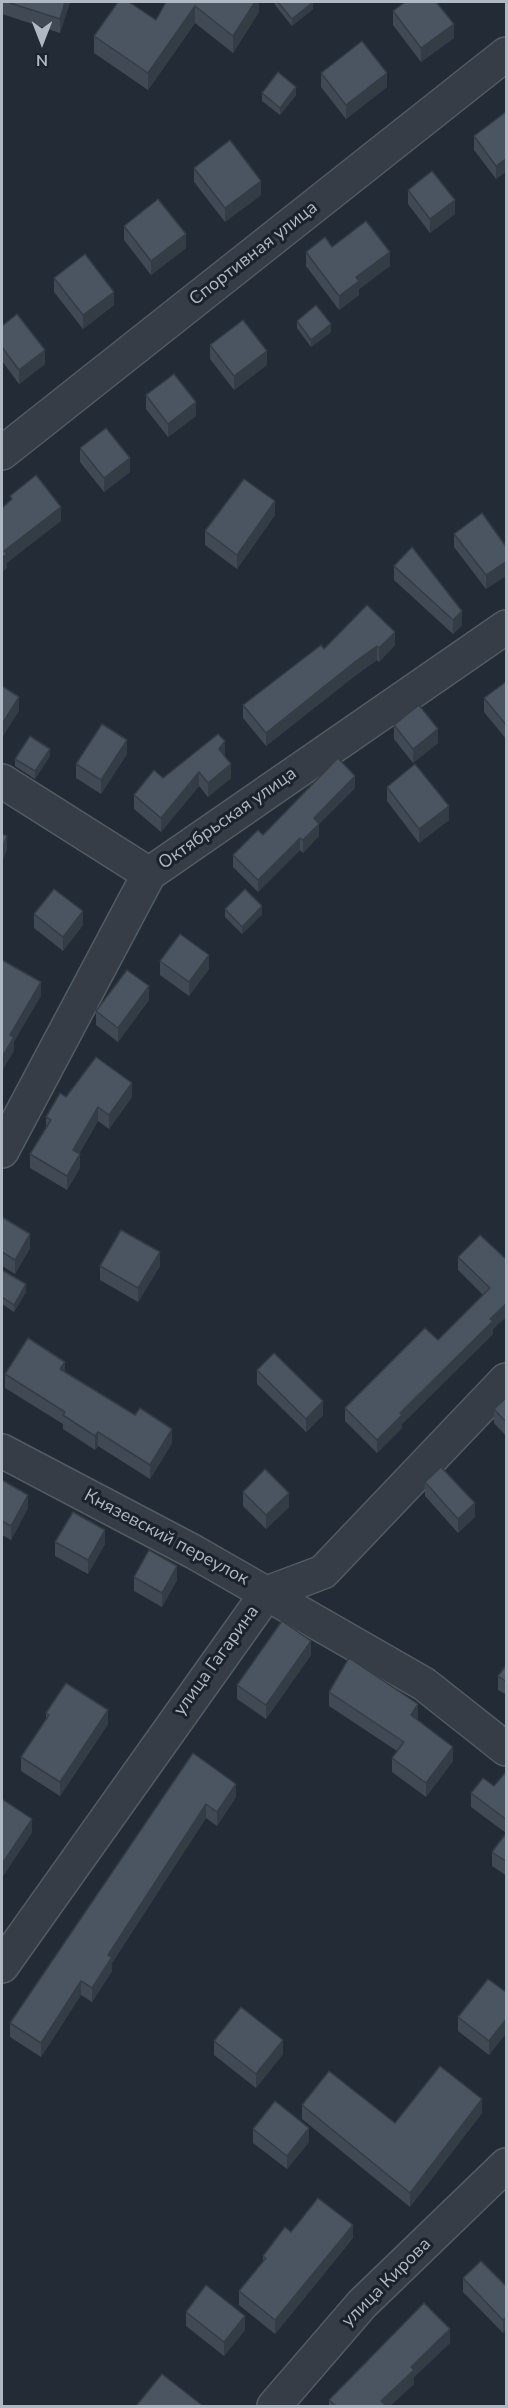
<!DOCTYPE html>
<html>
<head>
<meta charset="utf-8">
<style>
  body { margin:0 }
  #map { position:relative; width:508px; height:2408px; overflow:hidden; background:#232b36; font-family:"Nunito Sans",sans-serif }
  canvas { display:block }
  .frame { position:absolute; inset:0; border:3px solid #b0b8c3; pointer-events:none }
  .north { position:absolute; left:12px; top:12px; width:60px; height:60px; -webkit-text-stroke:4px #1b222b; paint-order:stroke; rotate:180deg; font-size:16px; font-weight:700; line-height:24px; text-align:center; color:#b0b8c3 }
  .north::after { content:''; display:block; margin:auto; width:21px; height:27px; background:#b0b8c3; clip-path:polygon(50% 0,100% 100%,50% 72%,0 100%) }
</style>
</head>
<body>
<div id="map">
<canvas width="508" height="2408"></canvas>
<div class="frame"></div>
<div class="north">N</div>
</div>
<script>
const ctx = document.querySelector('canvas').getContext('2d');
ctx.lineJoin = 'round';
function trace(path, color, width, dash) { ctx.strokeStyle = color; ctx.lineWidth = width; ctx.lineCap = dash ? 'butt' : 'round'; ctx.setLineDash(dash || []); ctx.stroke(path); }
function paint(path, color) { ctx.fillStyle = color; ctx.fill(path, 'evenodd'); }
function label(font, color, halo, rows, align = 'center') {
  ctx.font = font + ' "Nunito Sans",sans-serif'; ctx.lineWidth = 6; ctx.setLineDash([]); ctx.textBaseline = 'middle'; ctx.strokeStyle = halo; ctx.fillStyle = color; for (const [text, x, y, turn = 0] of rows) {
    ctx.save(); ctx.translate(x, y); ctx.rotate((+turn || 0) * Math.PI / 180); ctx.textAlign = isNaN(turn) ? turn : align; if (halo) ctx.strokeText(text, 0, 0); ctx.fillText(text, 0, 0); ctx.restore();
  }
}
const minor = new Path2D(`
  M2 453 506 54
  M2 781 149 874
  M2 1151 149 874 506 627
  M2 1451 194 1552 424 1684 506 1749
  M2 1966 267 1593 323 1572 506 1380
  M274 2406 362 2304 506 2165`);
const wall = new Path2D(`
  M2 2H70L60 33 2 14Z
  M166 2H259V12L233 53 195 23 148 90 94 53V36L156 20Z
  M275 2H313V9L292 26 275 5Z
  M393 11 454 38 421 62 393 25Z
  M321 73 387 87 346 119 321 87Z
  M262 93 296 95 280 115 262 101Z
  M507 111V171L496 179 474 150V136Z
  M194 168 261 195 225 222 194 182Z
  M408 190 455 214 430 233 408 204Z
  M124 226 186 248 151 275 124 240Z
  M332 247 390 266 359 289V295L339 310 306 266V252Z
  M54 278 114 305 83 329 54 292Z
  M297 321 331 332 311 347 297 328Z
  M2 326 45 364 19 384 2 361Z
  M210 345 267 365 234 390 210 359Z
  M146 395 196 416 168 437 146 409Z
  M80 448 130 472 104 492 80 462Z
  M275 515 237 569 205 545V531Z
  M454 534 507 548V575L486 589 454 547Z
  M394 566 462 625 453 634 394 580Z
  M395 645 379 662 377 660 356 675 266 746 243 718V705L324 649Z
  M507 681V740L484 712V698Z
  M394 725 438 743 413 763 394 739Z
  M127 754 101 794 76 778V764Z
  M225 755 224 756 231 778 208 797 199 786 161 832 134 809V795L163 778Z
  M50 756 35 779 15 766V759Z
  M387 787 449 820 419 843 387 801Z
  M355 788 319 824V836L303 853 300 850 258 892 233 867V855L263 835Z
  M225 909 262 914 242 934 225 917Z
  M34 914 83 925 63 951 34 928Z
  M160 961 209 969 189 996 160 975Z
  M149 1000 118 1042 96 1025V1011Z
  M66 1097H132L109 1129 98 1121 79 1154 80 1168 67 1190 30 1168V1154L46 1127V1117Z
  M2 1217 30 1248 15 1274 2 1266Z
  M458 1257 507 1260V1316L493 1329V1334L402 1424V1428L377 1453 345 1421V1408L438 1340 483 1295 458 1270Z
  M100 1266H160L138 1302 100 1280Z
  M2 1270 26 1292 14 1312 2 1304Z
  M257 1370 323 1415 306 1432 257 1384Z
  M65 1372 172 1443 150 1479 98 1446 95 1450 63 1429V1424L5 1388V1374Z
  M507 1397V1437L494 1423V1409Z
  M2 1480 28 1508 11 1540 2 1535Z
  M425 1482 475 1517 458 1533 425 1496Z
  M243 1492 289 1507 266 1529 243 1506Z
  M55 1542 105 1544 88 1574 55 1556Z
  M134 1577 177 1580 162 1607 134 1591Z
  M311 1655 266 1719 237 1699V1685Z
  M507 1664V1695L498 1690V1676Z
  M329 1692 418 1718 417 1720 453 1761 426 1797 392 1772V1758L397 1751 329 1706Z
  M46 1713 108 1724 60 1796 21 1771V1757L46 1719Z
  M193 1753 236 1797 217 1826 206 1818 112 1963V1971L92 2002 81 1995 41 2057 10 2037V2023Z
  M507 1774V1876L492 1866V1852L506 1833 471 1807V1793L494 1786Z
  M507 1993V2032L489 2055 458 2031V2017Z
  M214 2041 283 2054 256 2088 214 2055Z
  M302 2105 395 2123 482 2113 410 2207 302 2119Z
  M253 2129 309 2142 287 2169 253 2143Z
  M291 2232 353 2238 275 2334 239 2305V2291L263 2261V2256Z
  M463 2278 507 2287 503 2333 463 2292Z
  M186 2312 245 2330 224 2356 186 2326Z
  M450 2343 414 2377V2384L390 2406H329V2400Z`);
const shadedWall = new Path2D(`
  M65 2H70L60 33V19Z
  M255 2H259V12L233 53V36Z
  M313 2V9L292 26V19Z
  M195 6V23L148 90V73Z
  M454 24V38L421 62V48Z
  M387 73V87L346 119V105Z
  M296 87V95L280 115V108Z
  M507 158V171L496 179V166Z
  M261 181V195L225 222V208Z
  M455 200V214L430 233V219Z
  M186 234V248L151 275V261Z
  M390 252V266L359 289V295L339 310V296L356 277Z
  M114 292V305L83 329V315Z
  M331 324V332L311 347V340Z
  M45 350V364L19 384V370Z
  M267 351V365L234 390V376Z
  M196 402V416L168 437V424Z
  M130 458V472L104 492V478Z
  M275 501V515L237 569V555Z
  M61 507V521L7 563V568L2 572V558L4 551Z
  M507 561V575L486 589V575Z
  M462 611V625L453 634V620Z
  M395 632V645L379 662V648Z
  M377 646V660L356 675 266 746V733L356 661Z
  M19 697V711L2 738V724Z
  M438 729V743L413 763V749Z
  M127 740V754L101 794V780Z
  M225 741V755L219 763V749Z
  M50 749V756L35 779V771Z
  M231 764V778L208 797V783Z
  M199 772V786L161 832V818Z
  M355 776V788L319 824V836L303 853V840L314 818Z
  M449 806V820L419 843V829Z
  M7 836V850L2 862V848Z
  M300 838V850L258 892V880Z
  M262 906V914L242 934V927Z
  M83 911V925L63 951V937Z
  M209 955V969L189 996V982Z
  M41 982V996L14 1042V1051L2 1071V1057L10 1035Z
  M149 986V1000L118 1042V1028Z
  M132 1083V1097L109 1129V1115Z
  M98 1107V1121L73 1164V1150Z
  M80 1154V1168L67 1190V1176Z
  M30 1234V1248L15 1274V1260Z
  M160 1252V1266L138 1302V1288Z
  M26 1284V1292L14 1312V1305Z
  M507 1303V1316L493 1329V1334L402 1424V1428L377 1453V1440L400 1413Z
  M65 1362V1376L60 1369Z
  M323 1401V1415L306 1432V1419Z
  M172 1429V1443L150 1479V1465Z
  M98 1432V1446L95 1450V1436Z
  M289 1493V1507L266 1529V1515Z
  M28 1495V1508L11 1540V1526Z
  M475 1503V1517L458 1533V1519Z
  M105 1530V1544L88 1574V1560Z
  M177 1566V1580L162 1607V1593Z
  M311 1641V1655L266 1719V1705Z
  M418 1704V1718L411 1729V1715Z
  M108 1710V1724L60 1796V1782Z
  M453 1747V1761L426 1797V1783Z
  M236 1784V1797L217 1826V1812Z
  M206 1804V1818L112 1963V1971L92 2002V1988L108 1955Z
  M32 1819V1833L2 1878V1864Z
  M81 1981V1995L41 2057V2043Z
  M507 2018V2032L489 2055V2041Z
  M283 2040V2054L256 2088V2074Z
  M482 2099V2113L410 2207V2193Z
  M3 2103V2117L2 2120V2106Z
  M309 2128V2142L287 2169V2156Z
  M353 2225V2238L275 2334V2320Z
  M245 2316V2330L224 2356V2342Z
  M507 2316V2330L503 2333V2320Z
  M450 2329V2343L414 2377V2384L390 2406H381V2401L411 2367Z`);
const building = new Path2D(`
  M7 2H65L60 19Z
  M118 2H129L156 20 166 2H255L233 36 195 6 148 73 94 36Z
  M278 2H313L292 19Z
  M405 2H436L454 24 421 48 393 11Z
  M362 41 387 73 346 105 321 73Z
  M278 72 296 87 280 108 262 93Z
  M507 111V158L496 166 474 136Z
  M230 140 261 181 225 208 194 168Z
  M432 171 455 200 430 219 408 190Z
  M158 199 186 234 151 261 124 226Z
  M366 221 390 252 356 277 359 281 339 296 306 252 325 237 332 247Z
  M85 254 114 292 83 315 54 278Z
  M316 305 331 324 311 340 297 321Z
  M17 314 45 350 19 370 2 347V326Z
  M243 320 267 351 234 376 210 345Z
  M174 374 196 402 168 424 146 395Z
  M106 428 130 458 104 478 80 448Z
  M36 475 61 507 4 551 7 554 2 558V508L12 499 10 496Z
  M244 479 275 501 237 555 205 531Z
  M482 513 507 548V561L486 575 454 534Z
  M412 547 462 611 453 620 394 566Z
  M367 605 395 632 379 648 377 646 356 661 266 733 243 705 321 645 324 649Z
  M507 681V726L484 698Z
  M2 686 19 697 2 724Z
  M419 705 438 729 413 749 394 725Z
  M102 724 127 740 101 780 76 764Z
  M218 734 225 741 219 749 231 764 208 783 199 772 161 818 134 795 154 770 163 778Z
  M30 736 50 749 35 771 15 759Z
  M338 758 355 776 314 818 319 824 303 840 300 838 258 880 233 855 258 830 263 835Z
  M415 764 449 806 419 829 387 787Z
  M2 834 7 836 2 848Z
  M54 889 83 911 63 937 34 914Z
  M245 889 262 906 242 927 225 909Z
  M180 934 209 955 189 982 160 961Z
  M2 960 41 982 10 1035 14 1037 2 1057Z
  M127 970 149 986 118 1028 96 1011Z
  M96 1057 132 1083 109 1115 98 1107 73 1150 80 1154 67 1176 30 1154 51 1120 46 1117 60 1093 66 1097Z
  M2 1217 30 1234 15 1260 2 1252Z
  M121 1230 160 1252 138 1288 100 1266Z
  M480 1235 507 1260V1303L490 1319 493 1321 400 1413 402 1415 377 1440 345 1408 425 1328 438 1340 490 1288 458 1257Z
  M2 1270 26 1284 14 1305 2 1297Z
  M28 1338 65 1362 60 1369 135 1415 140 1408 172 1429 150 1465 98 1432 95 1436 63 1415 65 1412 5 1374Z
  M274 1353 323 1401 306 1419 257 1370Z
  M507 1397V1423L494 1409Z
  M441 1467 475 1503 458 1519 425 1482Z
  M265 1469 289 1493 266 1515 243 1492Z
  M2 1480 28 1495 11 1526 2 1521Z
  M73 1512 105 1530 88 1560 55 1542Z
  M149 1550 177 1566 162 1593 134 1577Z
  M282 1621 311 1641 266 1705 237 1685Z
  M349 1658 418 1704 411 1715 453 1747 426 1783 392 1758 404 1742 329 1692Z
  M507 1664V1682L498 1676Z
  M66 1683 108 1710 60 1782 21 1757 49 1715 46 1713Z
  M193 1753 236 1784 217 1812 206 1804 108 1955 112 1957 92 1988 81 1981 41 2043 10 2023Z
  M505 1773 507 1774V1820L471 1793 483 1778 494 1786Z
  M2 1799 32 1819 2 1864Z
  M507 1832V1862L492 1852Z
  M488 1979 507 1993V2018L489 2041 458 2017Z
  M241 2007 283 2040 256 2074 214 2041Z
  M440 2066 482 2099 410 2193 302 2105 329 2071 395 2123Z
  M275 2101 309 2128 287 2156 253 2129Z
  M318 2198 353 2225 275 2320 239 2291 266 2258 263 2256 285 2227 291 2232Z
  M481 2261 507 2287V2316L503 2320 463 2278Z
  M206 2285 245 2316 224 2342 186 2312Z
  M424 2303 450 2329 411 2367 414 2370 381 2401 386 2406H336L329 2400Z
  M162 2374 203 2406H136Z`);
const streetNames = [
  ["Спортивная улица",254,254,-38],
  ["Октябрьская улица",228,819,-35],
  ["Князевский переулок",166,1538,28],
  ["улица Гагарина",217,1661,-54],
  ["улица Кирова",387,2283,-45]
];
trace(minor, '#535b64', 36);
trace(minor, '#363d47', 33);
paint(wall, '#404954');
paint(shadedWall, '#343c45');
paint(building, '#4b5562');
trace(building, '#343c45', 1.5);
label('18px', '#b0b8c3', '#1b222b', streetNames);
</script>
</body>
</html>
